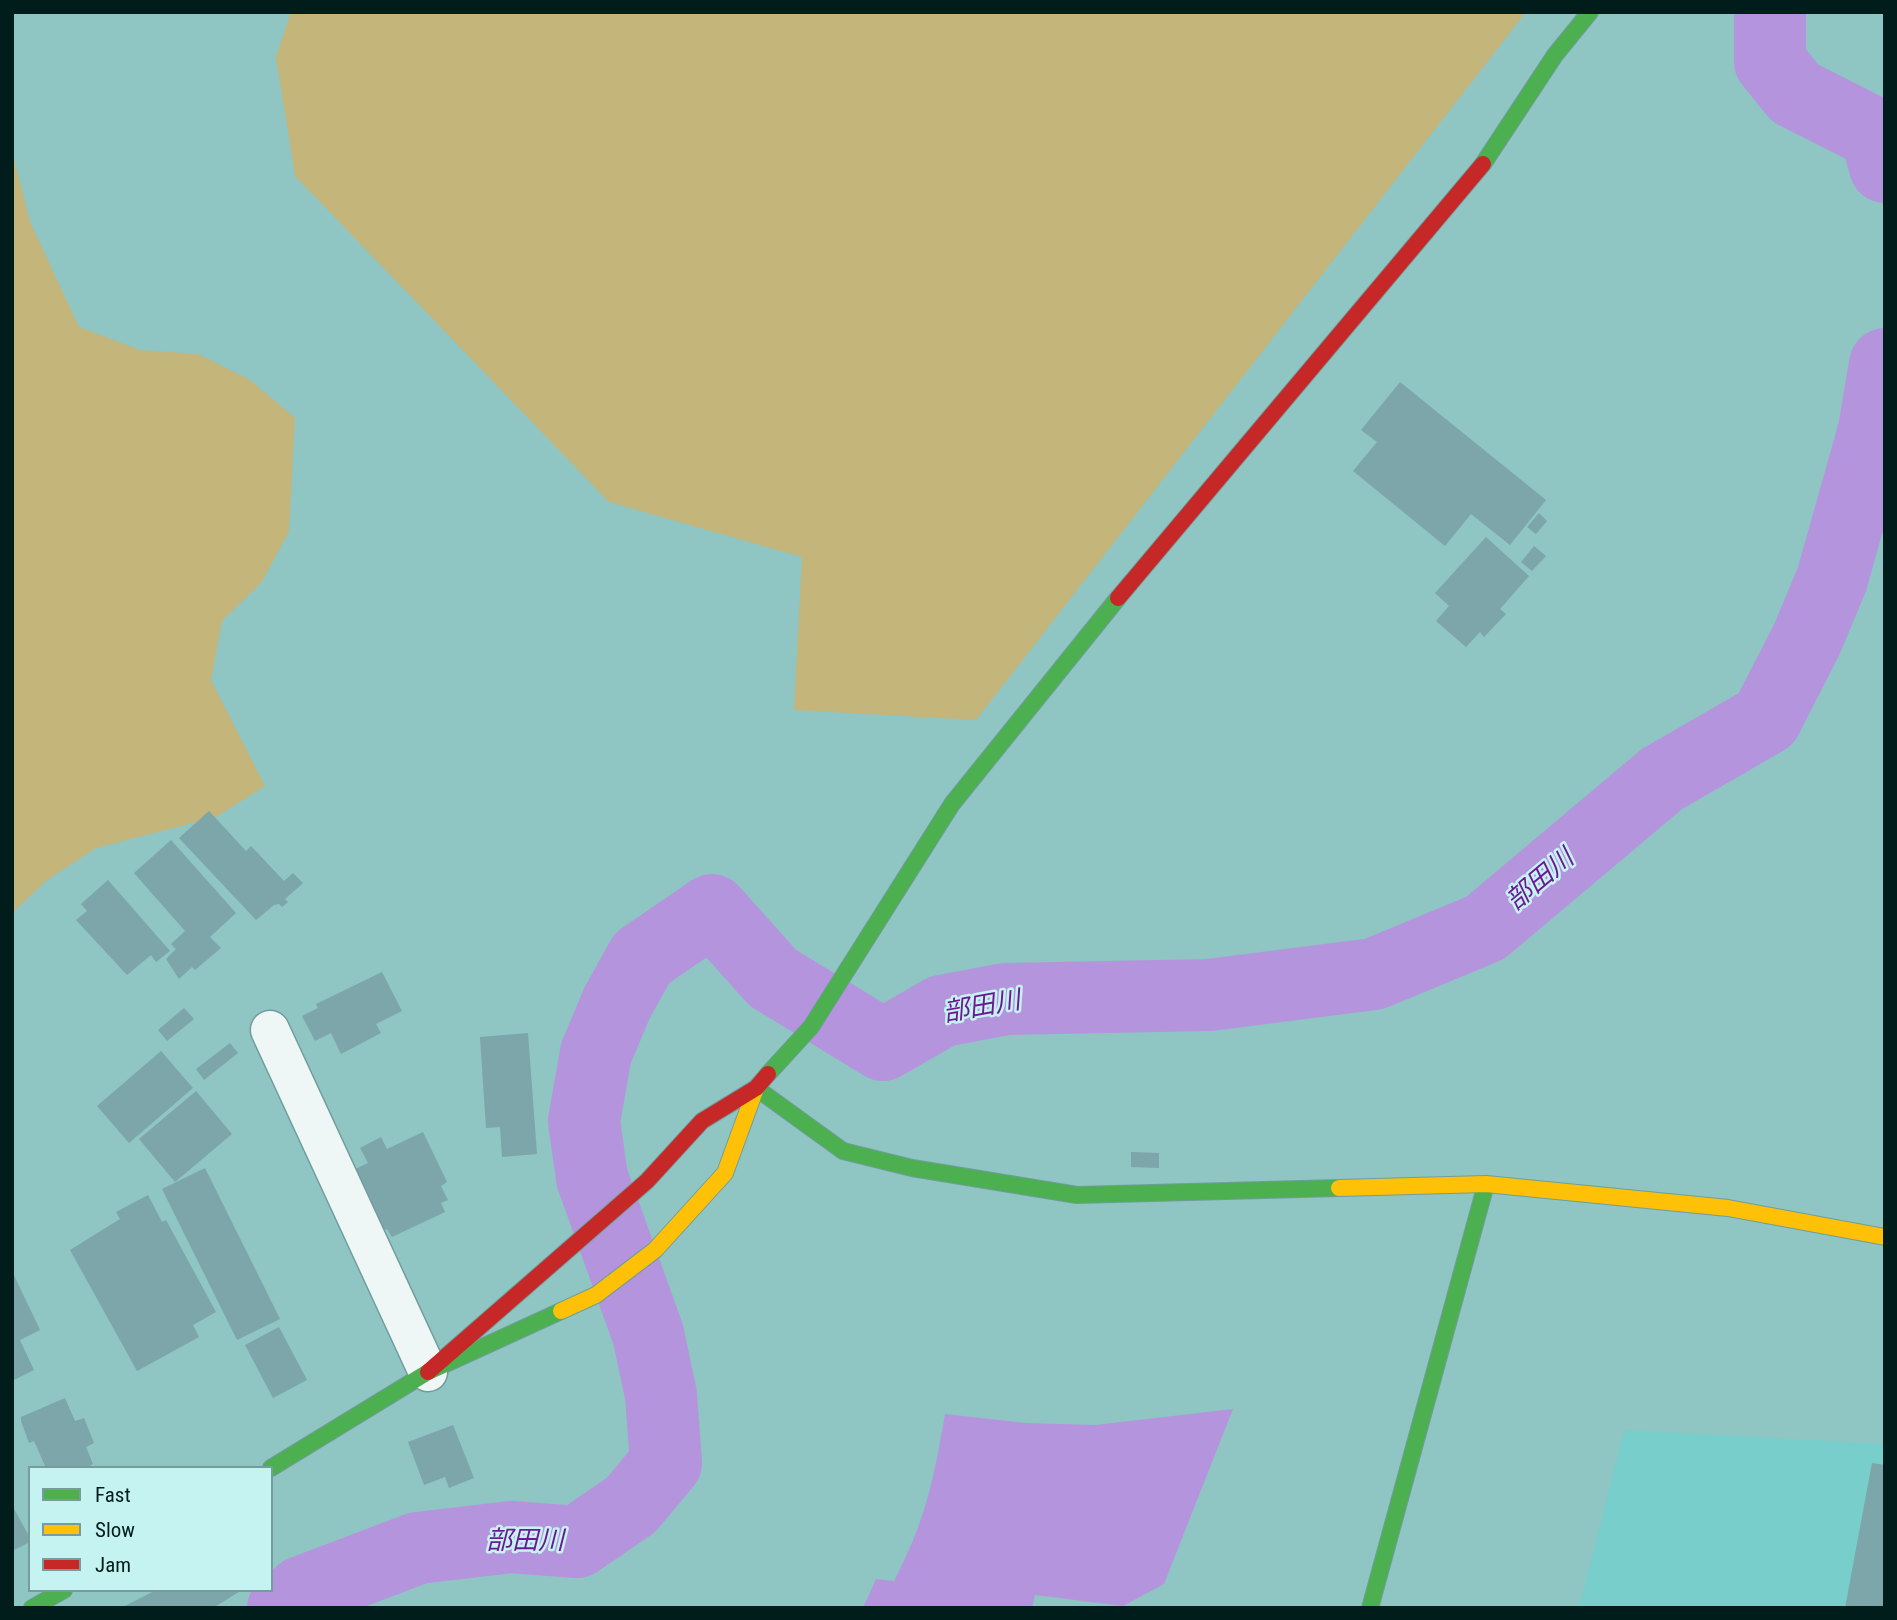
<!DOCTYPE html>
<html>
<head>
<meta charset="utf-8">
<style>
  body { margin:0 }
  #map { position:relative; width:1897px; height:1620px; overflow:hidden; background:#8fc5c3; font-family:"Roboto Condensed",sans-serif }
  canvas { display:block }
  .frame { position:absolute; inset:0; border:14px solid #001c1b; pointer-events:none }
  .legend { position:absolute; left:28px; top:1466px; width:245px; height:126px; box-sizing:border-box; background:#c5f3f1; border:2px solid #769d9b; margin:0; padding:9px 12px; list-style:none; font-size:21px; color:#001c1b }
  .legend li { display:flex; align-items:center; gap:14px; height:35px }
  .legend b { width:35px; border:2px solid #769d9b }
</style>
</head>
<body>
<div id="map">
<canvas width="1897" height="1620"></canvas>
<div class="frame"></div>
<ul class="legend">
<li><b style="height:9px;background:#4caf50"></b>Fast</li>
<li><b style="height:9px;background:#ffc107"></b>Slow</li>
<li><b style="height:9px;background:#c62828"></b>Jam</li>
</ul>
</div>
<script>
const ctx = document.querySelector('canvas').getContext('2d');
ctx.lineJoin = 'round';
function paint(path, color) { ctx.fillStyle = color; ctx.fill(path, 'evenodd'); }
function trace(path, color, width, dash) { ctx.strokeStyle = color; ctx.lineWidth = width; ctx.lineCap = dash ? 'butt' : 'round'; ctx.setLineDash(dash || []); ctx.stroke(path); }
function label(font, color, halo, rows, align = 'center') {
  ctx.font = font + ' "Roboto Condensed","Noto Sans JP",sans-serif'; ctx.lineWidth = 5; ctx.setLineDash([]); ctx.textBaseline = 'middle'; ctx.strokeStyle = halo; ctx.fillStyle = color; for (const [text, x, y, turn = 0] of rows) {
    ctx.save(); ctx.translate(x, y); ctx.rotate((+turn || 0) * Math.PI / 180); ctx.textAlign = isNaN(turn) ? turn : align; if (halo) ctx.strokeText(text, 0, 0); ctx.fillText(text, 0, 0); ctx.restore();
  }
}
const built = new Path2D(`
  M1624 1430 1885 1444V1608H1579Z`);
const green = new Path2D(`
  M291 12H1526L976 720 794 710 802 557 609 502 295 176 276 57Z
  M12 151 30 222 79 327 140 350 198 354 250 380 295 418 289 532 261 583 222 621 211 680 265 786 216 817 96 848 47 880 12 913Z`);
const water = new Path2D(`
  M1233 1409 1164 1584 1123 1606 1035 1595 1032 1608H863L876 1579 894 1581C925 1522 934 1479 945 1414L1026 1423 1095 1425Z`);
const river = new Path2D(`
  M1770 12V62L1795 93 1876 134 1885 167
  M283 1608 302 1592 418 1548 511 1537 577 1542 631 1505 666 1463 661 1395 648 1334 592 1178 584 1121 596 1053 617 1003 642 958 712 910 773 978 883 1045 942 1011 1006 999 1209 995 1374 974 1485 928 1662 779 1766 719 1807 639 1832 579 1874 430 1885 364`);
const building = new Path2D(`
  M1400 382 1546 500 1510 545 1471 514 1445 546 1353 471 1377 442 1361 430Z
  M1539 513 1547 521 1536 534 1527 527Z
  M1486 537 1529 576 1500 609 1506 614 1484 637 1480 632 1466 647 1436 621 1449 606 1435 593Z
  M1534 546 1546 556 1532 571 1521 562Z
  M209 811 246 851 251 846 284 881 293 873 303 883 285 899 288 902 282 907 279 904 274 905 256 920 179 838Z
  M171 840 236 913 210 937 221 948 195 970 192 967 179 979 166 959 176 949 171 944 185 931 134 873Z
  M108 880 170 951 156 962 151 955 127 975 76 920 87 911 81 904Z
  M382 972 402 1011 376 1024 381 1033 341 1054 331 1033 315 1041 302 1016 318 1008 316 1004Z
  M184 1008 194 1019 167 1041 158 1030Z
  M528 1033 537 1154 502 1157 500 1127 486 1128 480 1037Z
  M230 1043 238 1053 204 1080 196 1069Z
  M161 1051 193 1088 129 1143 97 1106Z
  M196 1091 232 1134 175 1182 139 1139Z
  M423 1132 447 1182 441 1186 448 1200 441 1203 445 1212 392 1237 387 1229 381 1232 351 1171 368 1163 360 1148 381 1137 387 1149Z
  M1131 1152 1159 1153V1168L1131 1167Z
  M205 1168 280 1319 237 1340 162 1189Z
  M148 1195 162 1222 166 1220 216 1312 193 1325 199 1337 137 1371 70 1250 120 1219 116 1212Z
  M12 1271 40 1330 20 1340 34 1370 12 1381Z
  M279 1327 307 1380 273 1398 245 1345Z
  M65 1398 75 1421 84 1418 94 1443 86 1447 93 1464 86 1468H46L34 1441 29 1443 21 1421V1417Z
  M453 1425 474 1478 449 1488 445 1477 424 1485 408 1442Z
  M1872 1463 1885 1465V1608H1845Z
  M12 1505 30 1538V1542L12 1551Z
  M156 1590H242L213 1608H121Z`);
const street = new Path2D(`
  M270 1030 428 1372`);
const fast = new Path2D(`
  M1483 164 1555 55 1590 12
  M768 1074 811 1027 952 804 1118 598
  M756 1088 843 1151 912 1168 1077 1195 1339 1188
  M271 1468 428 1372 561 1311
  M32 1608 64 1590
  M1370 1608 1486 1184`);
const slow = new Path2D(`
  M1339 1188 1486 1184 1728 1208 1885 1237
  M561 1311 596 1295 655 1250 725 1173 756 1088`);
const jam = new Path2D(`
  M1118 598 1483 164
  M428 1372 647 1181 702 1121 756 1088 768 1074`);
const waterNames = [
  ["部田川",1541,881,-40],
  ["部田川",982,1008,-10],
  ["部田川",525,1542]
];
paint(built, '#77cecb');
paint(green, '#c4b57a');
paint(water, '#b495dd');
trace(river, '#b495dd', 72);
paint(building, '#7ca6a9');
trace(street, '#709d9b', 41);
trace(fast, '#709d9b', 18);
trace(slow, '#709d9b', 18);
trace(jam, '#709d9b', 18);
trace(street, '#eef6f6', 38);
trace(fast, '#4caf50', 16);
trace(slow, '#ffc107', 16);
trace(jam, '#c62828', 16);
label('italic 26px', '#701795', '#c5f3f1', waterNames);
</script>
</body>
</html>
